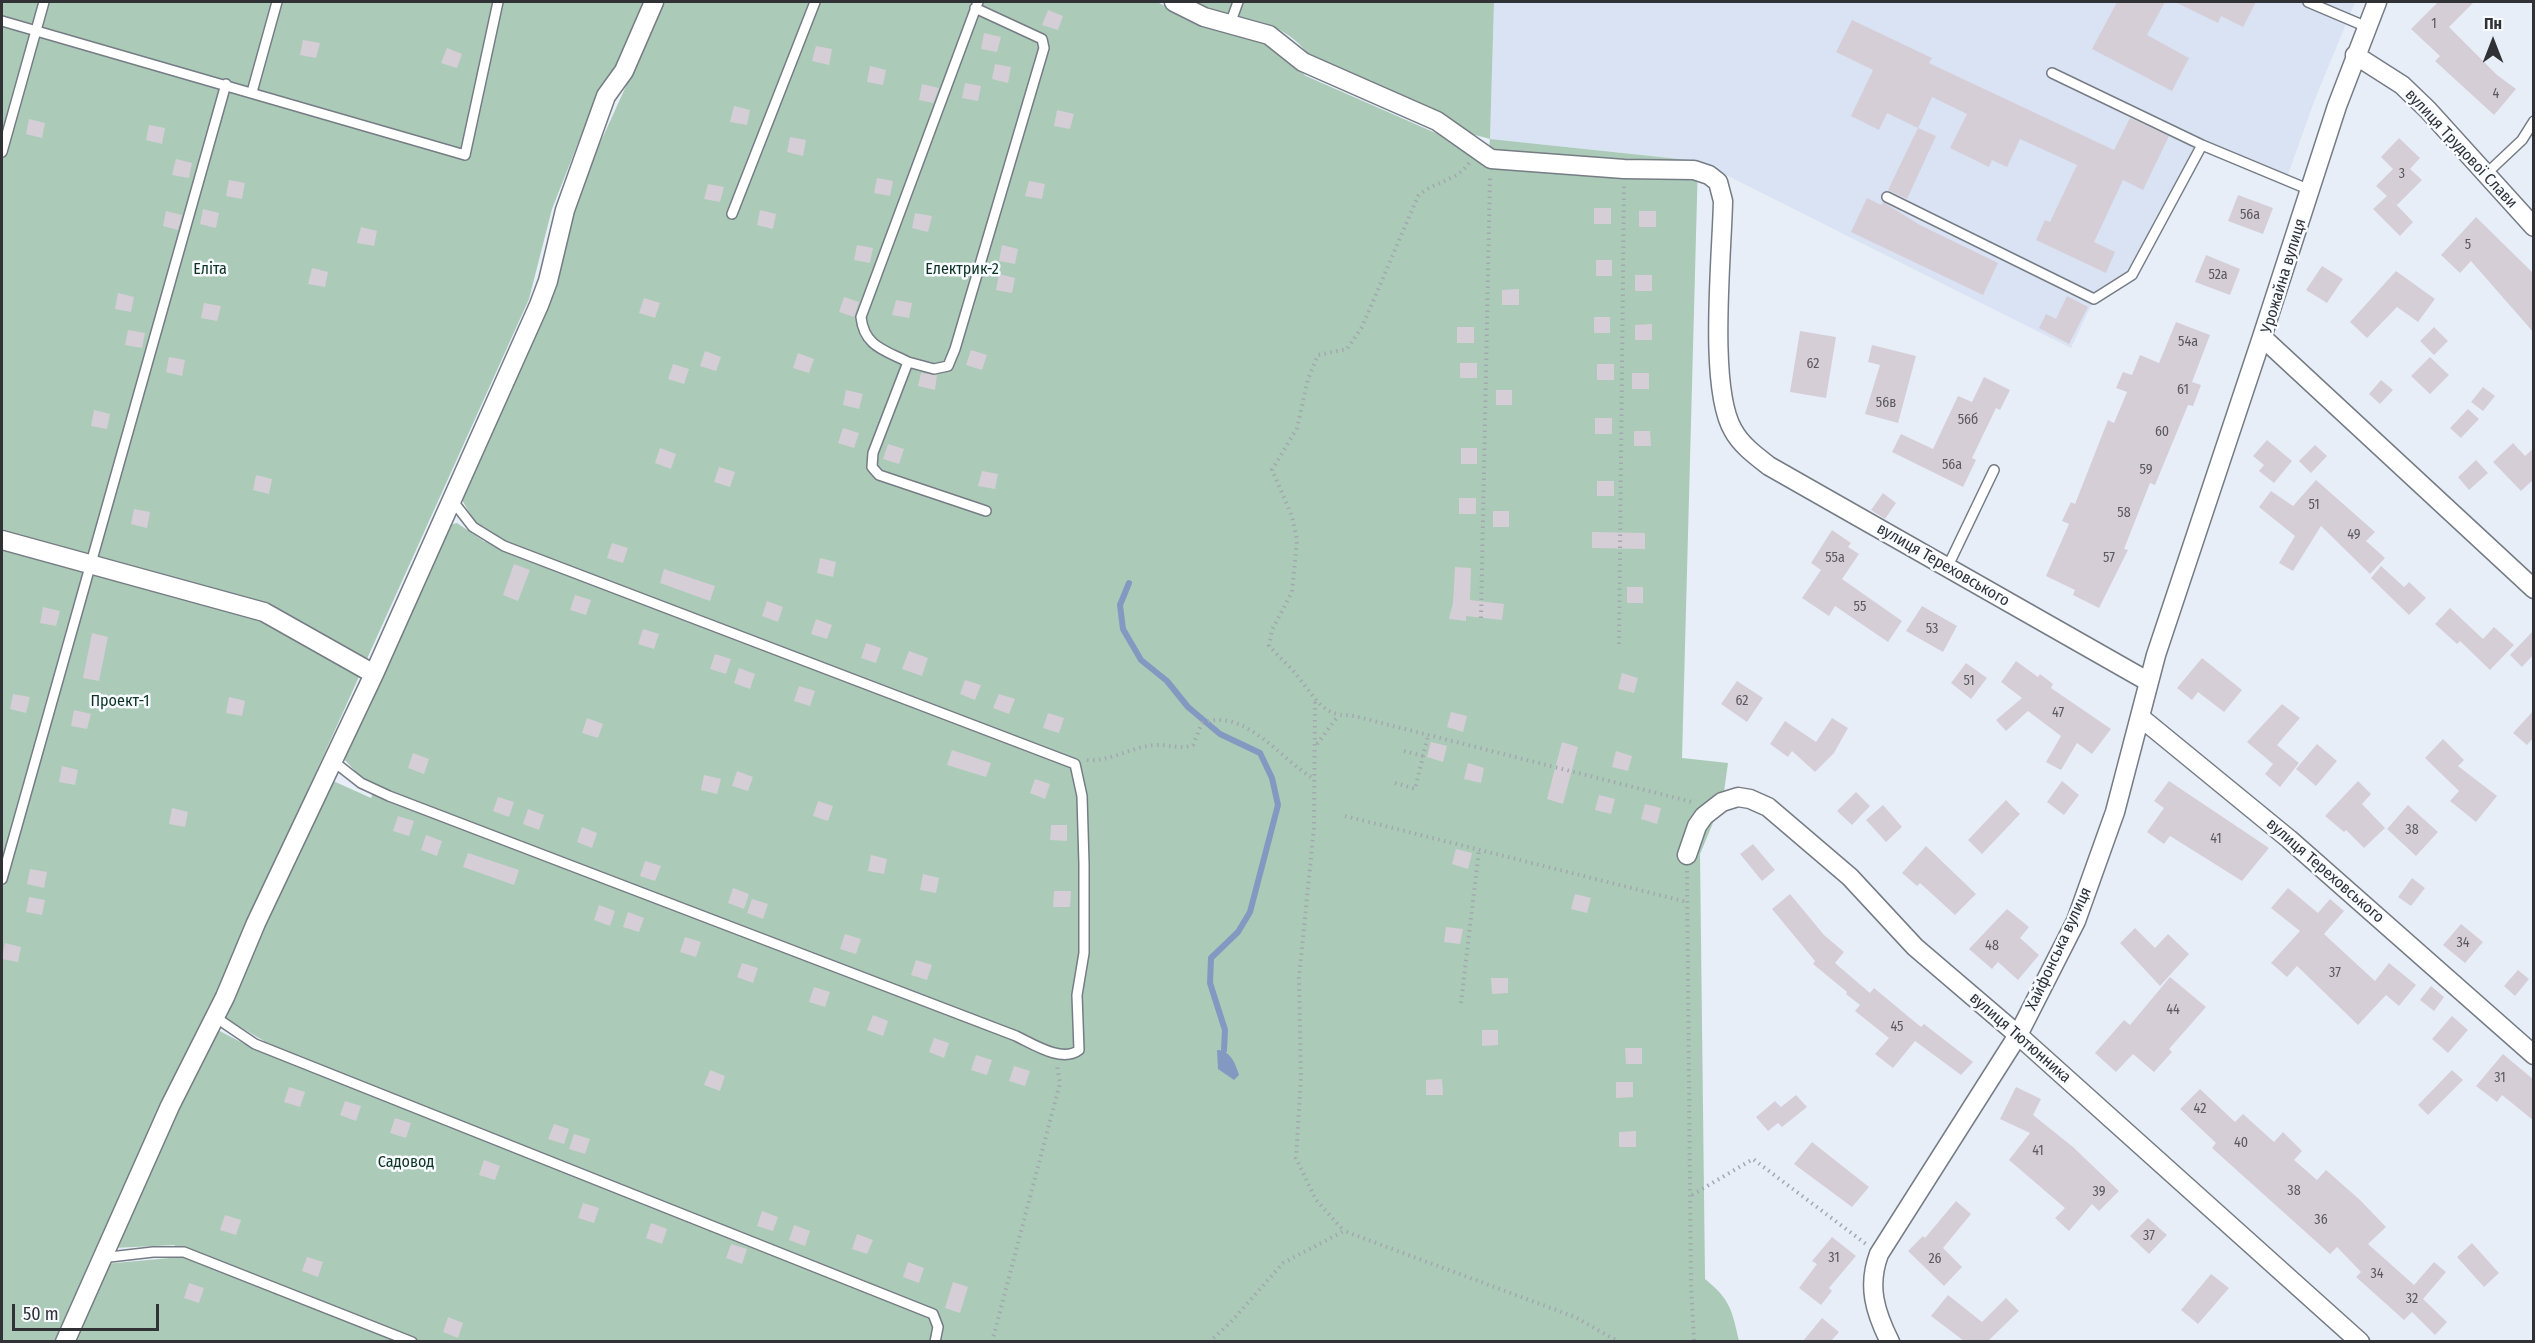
<!DOCTYPE html>
<html>
<head>
<meta charset="utf-8">
<style>
  body { margin:0 }
  #map { position:relative; width:2535px; height:1343px; overflow:hidden; background:#e7eef8; font-family:"Fira Sans Condensed",sans-serif }
  canvas { display:block }
  .frame { position:absolute; inset:0; border:3px solid #303236; pointer-events:none }
  .north { position:absolute; left:2463px; top:12px; width:60px; height:60px; -webkit-text-stroke:4px #f8fbff; paint-order:stroke; rotate:0deg; font-size:16px; font-weight:700; line-height:24px; text-align:center; color:#303236 }
  .north::after { content:''; display:block; margin:auto; width:21px; height:27px; background:#303236; clip-path:polygon(50% 0,100% 100%,50% 72%,0 100%) }
  .scale { position:absolute; left:12px; top:1304px; width:147px; height:27px; box-sizing:border-box; border:3px solid #303236; border-top:0; padding-left:8px; font-size:18px; line-height:21px; white-space:nowrap; color:#303236; -webkit-text-stroke:4px #f8fbff; paint-order:stroke }
</style>
</head>
<body>
<div id="map">
<canvas width="2535" height="1343"></canvas>
<div class="frame"></div>
<div class="north">Пн</div>
<div class="scale">50 m</div>
</div>
<script>
const ctx = document.querySelector('canvas').getContext('2d');
ctx.lineJoin = 'round';
function paint(path, color) { ctx.fillStyle = color; ctx.fill(path, 'evenodd'); }
function trace(path, color, width, dash) { ctx.strokeStyle = color; ctx.lineWidth = width; ctx.lineCap = dash ? 'butt' : 'round'; ctx.setLineDash(dash || []); ctx.stroke(path); }
function label(font, color, halo, rows, align = 'center') {
  ctx.font = font + ' "Fira Sans Condensed",sans-serif'; ctx.lineWidth = 5; ctx.setLineDash([]); ctx.textBaseline = 'middle'; ctx.strokeStyle = halo; ctx.fillStyle = color; for (const [text, x, y, turn = 0] of rows) {
    ctx.save(); ctx.translate(x, y); ctx.rotate((+turn || 0) * Math.PI / 180); ctx.textAlign = isNaN(turn) ? turn : align; if (halo) ctx.strokeText(text, 0, 0); ctx.fillText(text, 0, 0); ctx.restore();
  }
}
const built = new Path2D(`
  M1494 2H2355L2315 99 2286 180 2202 145 2132 275 2094 299 2071 348 1698 161 1490 139Z`);
const green = new Path2D(`
  M2 2H645L630 44 595 100 552 209 529 299 208 1012 91 1258 56 1341 2 1342Z
  M662 2H1157L1202 24 1265 43 1306 76 1438 134 1487 166 1490 139 1468 133 1309 55C1276 12 1234 23 1191 2H1494L1490 139 1698 161 1682 758 1728 763 1723 799 1700 854 1705 1279C1730 1299 1732 1310 1739 1341L72 1342 105 1264 170 1258 175 1245 113 1248 214 1028 260 1052 264 1041 222 1016 331 780 371 798 376 785 359 775 343 758 446 526 457 523 485 542 489 535 473 519 461 498 569 211 643 49Z`);
const water = new Path2D(`
  M1217 1050C1231 1051 1235 1063 1239 1075L1234 1080 1218 1069Z`);
const stream = new Path2D(`
  M1129 583 1120 605 1123 629 1141 660 1167 681 1188 707 1220 734 1260 753 1272 778 1278 805 1250 912 1238 932 1211 958 1210 983 1225 1030 1224 1050`);
const building = new Path2D(`
  M2117 2H2165L2147 35 2189 58 2172 91 2092 49Z
  M2175 2H2256L2243 27 2221 16 2218 23Z
  M2438 2H2474L2449 27 2497 75 2516 89 2494 115 2435 61 2440 56 2411 29Z
  M1048 10 1063 16 1058 30 1042 25Z
  M1852 20 1932 58 1929 63 2114 150 2130 118 2169 136 2143 190 2123 180 2094 242 2115 252 2106 273 2036 240 2045 220 2050 222 2077 165 2020 139 2007 167 1992 160 1989 167 1950 148 1967 114 1932 97 1918 128 1887 113 1879 130 1851 116 1873 70 1836 52Z
  M984 33 1001 37 997 52 981 49Z
  M303 40 320 43 316 58 300 55Z
  M816 46 832 49 829 65 812 61Z
  M447 48 462 54 457 68 441 63Z
  M995 64 1011 67 1008 83 992 79Z
  M870 66 886 70 883 85 867 82Z
  M965 83 981 86 978 101 962 98Z
  M922 84 939 88 933 103 919 100Z
  M734 106 750 110 747 125 730 122Z
  M1057 110 1074 114 1070 129 1054 126Z
  M29 119 45 123 42 138 26 134Z
  M149 125 165 128 162 144 146 140Z
  M1918 128 1936 136 1907 199 1888 190Z
  M790 137 806 140 803 156 787 152Z
  M2399 138 2420 158 2410 169 2422 180 2397 205 2388 196 2413 222 2400 236 2373 209 2387 196 2376 186 2393 169 2381 157Z
  M176 159 192 163 189 178 172 175Z
  M877 178 893 181 890 196 874 193Z
  M229 180 245 183 242 199 226 196Z
  M1029 181 1045 184 1042 199 1025 196Z
  M708 184 724 187 720 202 704 199Z
  M2238 195 2273 208 2263 234 2228 221Z
  M1867 198 1881 205 1883 202 1920 225 1998 263 1983 295 1851 232Z
  M1594 208H1611V224H1594Z
  M203 209 219 213 216 228 200 224Z
  M760 210 776 214 773 229 757 225Z
  M166 211 182 215 178 230 163 226Z
  M1639 211H1656V227H1639Z
  M915 213 932 216 928 232 912 228Z
  M2476 217 2534 274V333L2471 261 2460 273 2441 255Z
  M361 227 377 231 374 246 357 243Z
  M857 245 873 248 870 263 854 260Z
  M1002 245 1018 249 1015 264 999 261Z
  M2206 255 2240 269 2230 295 2195 282Z
  M1596 260H1612V276H1596Z
  M2322 266 2343 279 2327 303 2306 290Z
  M312 268 328 272 325 287 308 284Z
  M2396 271 2435 299 2418 322 2397 307 2367 338 2350 322Z
  M999 274 1015 278 1012 293 996 290Z
  M1635 275H1652V291H1635Z
  M1519 289V305H1502V290Z
  M118 293 134 297 131 312 115 309Z
  M2067 296 2088 307 2069 344 2039 328 2046 314 2056 319Z
  M844 297 859 302 854 317 839 312Z
  M644 298 660 303 655 318 639 313Z
  M896 300 912 303 909 318 892 315Z
  M204 303 221 306 217 321 201 318Z
  M1594 317H1610V333H1594Z
  M2176 322 2210 335 2192 382 2201 385 2193 406 2188 405 2155 485 2150 483 2124 549 2128 550 2099 608 2073 595 2075 590 2046 576 2069 524 2062 521 2071 502 2075 504 2108 420 2114 423 2127 392 2116 388 2123 372 2132 375 2140 355 2159 363Z
  M1652 324V340H1635V325Z
  M1457 327H1474V343H1457Z
  M2434 327 2448 341 2434 355 2420 341Z
  M128 330 145 333 142 348 125 345Z
  M1800 331 1836 337 1826 398 1790 392Z
  M1872 345 1916 356 1898 423 1865 414 1880 365 1868 362Z
  M971 350 987 355 982 370 966 365Z
  M705 351 721 357 716 371 700 366Z
  M798 353 814 359 809 373 793 368Z
  M169 357 185 360 182 376 166 372Z
  M2430 357 2449 375 2430 394 2411 376Z
  M1460 363H1477V378H1460Z
  M673 364 689 369 684 384 668 379Z
  M1597 364H1614V380H1597Z
  M921 373 937 375 935 390 918 386Z
  M1632 373H1649V389H1632Z
  M1984 377 2010 390 2000 410 1996 408 1972 458 1976 460 1963 487 1892 452 1901 434 1933 449 1958 396 1972 402Z
  M2381 380 2393 390 2380 404 2369 394Z
  M2483 387 2495 396 2483 411 2471 402Z
  M846 390 863 394 859 409 843 405Z
  M1496 390H1512V405H1496Z
  M2468 409 2479 419 2461 438 2450 428Z
  M94 410 110 414 107 429 91 426Z
  M1595 418H1612V434H1595Z
  M843 428 859 433 854 448 838 443Z
  M1634 431H1650L1651 446H1634Z
  M2267 440 2292 461 2274 483 2259 471 2264 465 2253 456Z
  M2513 443 2525 456 2534 448V479L2521 491 2493 462Z
  M888 444 904 449 899 464 883 459Z
  M2315 445 2327 456 2311 473 2299 461Z
  M660 448 676 454 671 469 655 463Z
  M1461 448H1477V464H1461Z
  M2476 460 2488 473 2469 490 2458 477Z
  M719 467 735 472 730 487 714 482Z
  M982 471 998 474 995 489 978 486Z
  M256 475 272 479 269 494 253 490Z
  M2316 480 2375 532 2366 541 2385 558 2370 574 2321 526 2293 571 2279 563 2295 536 2259 507 2271 491 2293 506Z
  M1597 481H1614V496H1597Z
  M1883 493 1896 503 1885 519 1871 510Z
  M1459 498H1476V514H1459Z
  M134 509 150 512 147 528 131 524Z
  M1493 511H1509V527H1493Z
  M1832 530 1851 543 1848 547 1859 554 1842 579 1902 621 1888 642 1835 606 1829 616 1802 598 1821 570 1811 563Z
  M1592 532 1645 533V549L1592 548Z
  M612 543 628 548 623 563 607 558Z
  M820 558 836 562 833 577 817 573Z
  M514 564 530 570 518 601 503 595Z
  M2381 566 2404 587 2409 582 2426 598 2409 615 2371 578Z
  M1455 567 1471 568 1470 600 1504 604 1502 620 1466 616V621L1449 619 1453 603Z
  M664 569 715 586 710 601 660 583Z
  M1627 587H1643V603H1627Z
  M575 595 591 600 586 615 570 610Z
  M767 601 783 607 778 622 762 616Z
  M1922 606 1957 626 1943 652 1906 631Z
  M43 607 60 611 56 626 40 623Z
  M2450 608 2483 639 2494 627 2514 645 2490 670 2460 641 2457 644 2435 624Z
  M816 619 832 625 827 639 811 634Z
  M643 629 659 634 654 649 638 644Z
  M2534 630V654L2522 667 2510 655Z
  M92 633 108 637 99 681 83 678Z
  M866 643 881 648 876 663 861 658Z
  M909 651 928 658 922 676 902 669Z
  M715 654 731 659 726 674 710 669Z
  M2202 658 2242 690 2224 712 2198 692 2192 700 2177 688Z
  M2016 661 2038 677 2040 674 2053 684 2051 688 2111 729 2092 754 2077 743 2061 770 2046 762 2061 736 2028 711 2006 731 1996 720 2022 698 2001 682Z
  M1966 663 1987 678 1971 699 1951 683Z
  M739 668 755 674 750 689 734 683Z
  M1622 673 1638 678 1634 693 1618 689Z
  M965 680 981 685 975 700 960 694Z
  M1737 681 1763 698 1747 722 1721 704Z
  M799 686 815 691 810 706 794 701Z
  M13 694 30 697 26 713 10 709Z
  M999 694 1015 699 1009 714 993 708Z
  M229 697 245 701 242 716 226 713Z
  M2282 704 2300 718 2277 745 2299 763 2280 787 2265 774 2273 764 2247 742Z
  M74 710 91 714 87 729 71 726Z
  M2534 710V737L2527 745 2513 733Z
  M1451 712 1467 716 1463 732 1447 727Z
  M1048 713 1064 718 1059 733 1043 728Z
  M587 718 603 724 598 738 582 733Z
  M1832 718 1848 728 1834 753 1815 772 1792 751 1788 757 1770 744 1785 721 1816 742Z
  M2443 739 2464 760 2458 766 2497 796 2476 822 2450 801 2459 791 2425 758Z
  M1431 742 1447 746 1443 762 1427 757Z
  M1562 742 1578 747 1563 804 1547 799Z
  M2317 744 2337 761 2316 786 2296 769Z
  M952 750 991 763 986 777 947 765Z
  M1616 751 1632 756 1628 771 1612 767Z
  M413 753 429 759 424 774 408 768Z
  M1468 763 1484 768 1481 783 1464 779Z
  M62 766 78 770 75 785 59 782Z
  M737 771 753 777 748 791 732 786Z
  M704 775 721 779 717 794 701 790Z
  M1035 779 1050 784 1045 799 1030 793Z
  M2062 781 2079 795 2064 815 2047 802Z
  M2169 781 2269 848 2242 881 2170 836 2164 844 2147 832 2164 808 2154 801Z
  M2358 781 2371 794 2362 804 2385 828 2364 848 2346 830 2344 832 2325 816Z
  M1856 792 1870 806 1852 825 1837 811Z
  M1599 795 1615 799 1611 814 1595 810Z
  M498 797 514 802 509 817 493 811Z
  M2006 800 2020 814 1982 854 1968 840Z
  M818 801 833 806 828 821 813 816Z
  M1645 804 1661 808 1657 824 1641 819Z
  M1883 805 1902 827 1886 842 1866 820Z
  M2408 805 2438 832 2416 856 2387 829Z
  M172 808 188 812 185 827 169 824Z
  M528 809 544 815 539 830 523 824Z
  M398 816 414 821 409 836 393 831Z
  M1051 825H1067V841L1050 840Z
  M582 827 597 833 592 848 577 842Z
  M426 835 442 841 437 856 421 850Z
  M1753 844 1775 870 1762 881 1740 854Z
  M1926 846 1976 894 1955 915 1920 883 1917 886 1902 873Z
  M1456 849 1472 853 1468 869 1452 864Z
  M468 853 519 870 514 885 463 867Z
  M871 855 887 859 884 874 868 871Z
  M645 861 661 866 655 881 640 876Z
  M30 869 47 872 44 888 27 884Z
  M923 874 939 878 936 893 920 890Z
  M2412 878 2425 888 2411 906 2398 897Z
  M733 888 749 894 744 909 728 903Z
  M2288 888 2318 913 2330 899 2344 911 2324 934 2375 981 2389 963 2416 985 2399 1006 2386 995 2358 1025 2297 966 2287 977 2271 963 2300 931 2271 908Z
  M1054 891H1071L1070 907H1053Z
  M1575 894 1591 898 1587 913 1571 909Z
  M1790 894 1824 935 1844 952 1835 963 1870 993 1874 988 1921 1027 1924 1024 1973 1062 1961 1075 1915 1041 1893 1068 1875 1054 1889 1038 1855 1011 1860 1005 1846 994 1847 992 1813 964 1815 961 1772 909Z
  M29 897 45 900 42 915 26 912Z
  M752 899 768 904 763 919 747 913Z
  M599 905 615 911 610 926 594 920Z
  M2007 909 2029 927 2020 938 2039 955 2018 980 1998 962 1992 969 1969 949Z
  M628 912 644 918 639 932 623 927Z
  M2461 924 2483 942 2465 963 2443 945Z
  M1446 927 1463 929 1460 944 1444 942Z
  M2135 928 2155 948 2168 934 2189 954 2160 986 2120 943Z
  M845 934 861 939 856 954 840 949Z
  M685 937 701 942 696 957 680 952Z
  M5 943 21 947 18 962 2 959Z
  M916 960 932 965 927 980 911 975Z
  M742 963 758 968 753 983 737 977Z
  M2518 970 2529 979 2515 996 2504 986Z
  M2170 977 2206 1007 2169 1049 2172 1052 2154 1072 2133 1054 2116 1072 2095 1053 2124 1020 2130 1025Z
  M1491 978H1508V993L1492 994Z
  M2431 986 2444 997 2434 1011 2420 1000Z
  M814 987 830 992 825 1007 809 1002Z
  M873 1015 888 1021 883 1036 867 1030Z
  M2452 1016 2468 1030 2448 1053 2432 1039Z
  M1482 1030H1498V1045L1482 1046Z
  M934 1038 949 1043 944 1058 929 1052Z
  M1625 1048H1642V1064H1626Z
  M2503 1054 2534 1080V1121L2502 1095 2497 1102 2476 1086Z
  M976 1055 992 1060 987 1075 971 1070Z
  M1014 1066 1030 1071 1025 1086 1009 1081Z
  M710 1070 725 1076 720 1091 704 1085Z
  M2452 1070 2463 1080 2428 1115 2418 1105Z
  M1442 1079 1443 1095H1426V1080Z
  M1616 1082H1633V1097L1616 1098Z
  M289 1087 305 1092 300 1107 284 1102Z
  M2016 1087 2041 1099 2033 1115 2073 1147 2119 1191 2099 1211 2092 1204 2069 1231 2055 1218 2065 1208 2009 1160 2030 1133 2000 1119Z
  M2200 1089 2235 1122 2243 1114 2274 1142 2283 1132 2302 1151 2294 1160 2317 1180 2326 1170 2360 1200 2386 1227 2368 1244 2414 1285 2434 1262 2446 1272 2423 1299 2447 1322 2435 1335 2412 1312 2404 1320 2356 1277 2361 1272 2337 1247 2330 1254 2212 1148 2216 1143 2180 1109Z
  M1796 1095 1807 1107 1782 1127 1778 1123 1768 1131 1756 1117 1775 1101 1781 1107Z
  M345 1101 361 1106 356 1121 340 1115Z
  M395 1118 411 1123 406 1138 390 1133Z
  M554 1124 569 1129 564 1144 548 1139Z
  M1636 1131V1147H1619V1132Z
  M574 1134 590 1139 585 1154 569 1149Z
  M1812 1142 1869 1187 1852 1207 1794 1164Z
  M484 1160 500 1166 495 1180 479 1175Z
  M1956 1201 1971 1214 1943 1248 1962 1267 1944 1286 1908 1251 1923 1236 1925 1238Z
  M583 1203 599 1208 594 1223 578 1218Z
  M762 1211 778 1217 773 1231 757 1226Z
  M225 1215 241 1220 236 1235 220 1230Z
  M2148 1218 2167 1235 2149 1254 2130 1236Z
  M651 1223 667 1229 662 1244 646 1238Z
  M794 1225 810 1231 805 1246 789 1240Z
  M857 1234 873 1240 867 1254 852 1249Z
  M1832 1237 1856 1256 1829 1288 1832 1291 1821 1305 1799 1288 1817 1264 1812 1261Z
  M2472 1243 2499 1273 2484 1287 2457 1257Z
  M731 1244 747 1249 742 1264 726 1258Z
  M307 1257 323 1262 318 1277 302 1271Z
  M908 1262 924 1268 919 1283 903 1277Z
  M2211 1274 2229 1288 2198 1324 2181 1310Z
  M953 1282 968 1287 960 1313 945 1308Z
  M189 1283 204 1288 199 1303 184 1298Z
  M1948 1295 1982 1322 2006 1298 2019 1311 1988 1341H1964L1931 1316Z
  M448 1317 463 1323 458 1338 443 1332Z
  M1822 1318 1839 1332 1831 1341H1803Z`);
const path = new Path2D(`
  M1469 163C1457 181 1433 182 1418 196L1362 327 1347 349 1318 355 1308 379 1297 428 1272 470 1292 516 1297 540 1292 592 1272 630 1269 646C1279 657 1290 666 1299 678 1314 696 1323 717 1350 715L1692 802
  M1481 618 1490 175
  M1619 644 1624 185
  M1315 702 1314 827 1299 978 1301 1078 1296 1158 1316 1200 1344 1231
  M1317 744 1338 716
  M1404 751 1423 756
  M1087 760C1111 762 1132 746 1156 745 1169 744 1180 750 1193 745L1202 723C1244 707 1280 758 1311 777L1315 776
  M1395 783 1415 789 1428 736
  M1345 816 1687 902
  M1687 871 1691 1285 1694 1342
  M1461 1003 1479 850
  M1692 1195 1753 1159 1866 1244
  M992 1342 1060 1083 1057 1066
  M1209 1342 1231 1322 1283 1263 1344 1231 1575 1317 1619 1342`);
const lane = new Path2D(`
  M2308 2 2367 27
  M975 8 1042 39 1044 48 955 349 948 366 934 369 908 362 873 453 872 467 879 475 986 511
  M2 21 465 155 498 2
  M1230 24 1238 2
  M2052 73 2202 145 2310 190
  M252 92 277 2
  M2 152 44 2
  M2487 173 2522 140 2534 121
  M1887 197 2094 299 2132 275 2202 145
  M732 214 815 2
  M908 362C884 350 864 346 861 317L978 2
  M1947 568 1994 470
  M333 761 361 783 389 796 1016 1036C1033 1044 1062 1063 1079 1050L1077 995 1084 953V864L1082 796 1075 764 504 546 473 527 452 500
  M2 879 226 84
  M215 1017 255 1044 933 1314 938 1327 935 1342
  M101 1258 153 1252H184L412 1342`);
const street = new Path2D(`
  M1174 2 1204 17 1269 35 1303 62 1437 121 1491 159 1624 169 1694 170 1709 175 1718 182 1723 201C1722 255 1708 387 1733 430 1741 445 1756 456 1769 466L2149 682
  M2377 2 2337 106 2262 337 2534 589
  M2355 55 2402 85 2428 110 2534 227
  M2 540 264 612 374 674
  M2140 717 2289 839 2534 1055
  M1687 855 1697 826 1704 816 1722 802 1738 797 1750 799 1768 807 1850 877 1915 947 2018 1035 2360 1342
  M65 1342 170 1106 225 997 256 923 374 674 539 305 548 281 565 210 606 96 624 71 654 2
  M1890 1342C1875 1312 1867 1286 1879 1254L2018 1035 2076 921 2115 812 2156 655 2262 337`);
const numberNames = [
  ["1",2434,24],
  ["4",2496,94],
  ["3",2402,174],
  ["56а",2250,215],
  ["5",2468,245],
  ["52а",2218,275],
  ["54а",2188,342],
  ["62",1813,364],
  ["61",2183,390],
  ["56в",1886,403],
  ["56б",1968,420],
  ["60",2162,432],
  ["56а",1952,465],
  ["59",2146,470],
  ["51",2314,505],
  ["58",2124,513],
  ["49",2354,535],
  ["55а",1835,558],
  ["57",2109,558],
  ["55",1860,607],
  ["53",1932,629],
  ["51",1969,681],
  ["62",1742,701],
  ["47",2058,713],
  ["38",2412,830],
  ["41",2216,839],
  ["34",2463,943],
  ["48",1992,946],
  ["37",2335,973],
  ["44",2173,1010],
  ["45",1897,1027],
  ["31",2500,1078],
  ["42",2200,1109],
  ["40",2241,1143],
  ["41",2038,1151],
  ["38",2294,1191],
  ["39",2099,1192],
  ["36",2321,1220],
  ["37",2149,1236],
  ["31",1834,1258],
  ["26",1935,1259],
  ["34",2377,1274],
  ["32",2412,1299]
];
const streetNames = [
  ["вулиця Трудової Слави",2461,149,47],
  ["Урожайна вулиця",2284,276,-73],
  ["вулиця Тереховського",1943,565,30],
  ["вулиця Тереховського",2325,871,41],
  ["Хайфонська вулиця",2059,949,-65],
  ["вулиця Тютюнника",2020,1038,41]
];
const parkNames = [
  ["Еліта",210,270],
  ["Електрик-2",962,270],
  ["Проект-1",120,702],
  ["Садовод",406,1163]
];
paint(built, '#d9e3f3');
paint(green, '#abcab7');
paint(water, '#8499c2');
trace(stream, '#8499c2', 6);
paint(building, '#d6ced7');
trace(lane, '#767c85', 12);
trace(street, '#767c85', 21);
trace(path, '#a3a8b0', 4, [1.5, 4.5]);
trace(lane, '#fff', 9);
trace(street, '#fff', 18);
label('14px', '#5a595e', null, numberNames);
label('16px', '#303236', '#f8fbff', streetNames);
label('16px', '#0b3320', '#f8fbff', parkNames);
</script>
</body>
</html>
